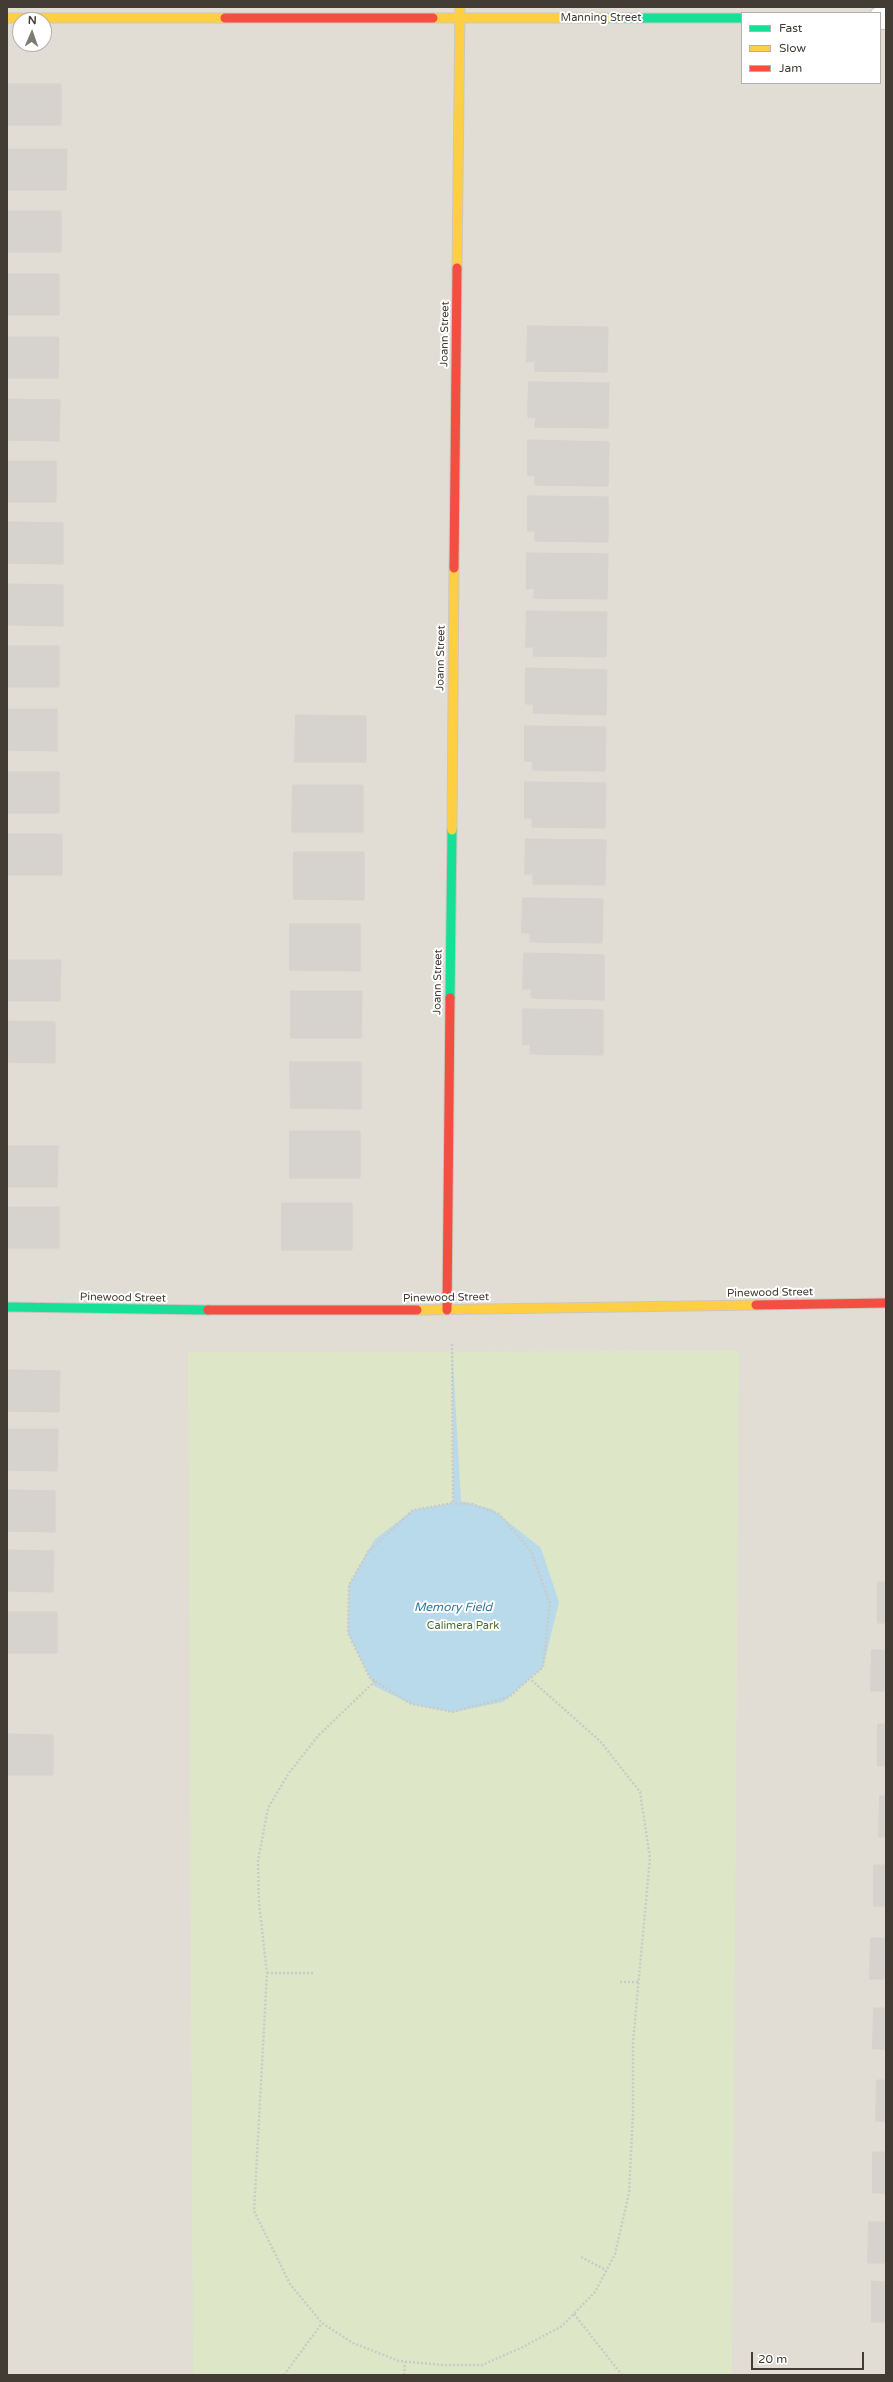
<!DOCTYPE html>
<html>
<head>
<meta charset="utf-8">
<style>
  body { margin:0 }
  #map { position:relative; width:893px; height:2382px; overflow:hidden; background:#eeebe6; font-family:"Varela Round",sans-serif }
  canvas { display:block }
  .frame { position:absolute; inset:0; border:8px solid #423c34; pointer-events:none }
  .legend { position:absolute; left:741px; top:12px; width:140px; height:72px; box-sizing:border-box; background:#fff; border:1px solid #b3b1ae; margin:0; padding:5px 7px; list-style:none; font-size:12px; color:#423c34 }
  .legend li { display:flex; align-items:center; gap:8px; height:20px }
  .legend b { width:20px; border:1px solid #b3b1ae }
  .north { position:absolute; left:12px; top:12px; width:40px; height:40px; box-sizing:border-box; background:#fff; border:1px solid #b3b1ae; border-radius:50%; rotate:2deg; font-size:11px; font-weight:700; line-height:16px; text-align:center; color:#423c34 }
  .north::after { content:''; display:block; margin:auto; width:14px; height:18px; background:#7e7972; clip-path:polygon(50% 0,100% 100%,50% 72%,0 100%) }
  .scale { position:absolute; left:751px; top:2352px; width:113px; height:18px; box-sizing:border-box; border:2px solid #423c34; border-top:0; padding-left:5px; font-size:12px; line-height:14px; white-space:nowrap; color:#423c34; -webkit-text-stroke:3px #fff; paint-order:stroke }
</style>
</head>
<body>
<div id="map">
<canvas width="893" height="2382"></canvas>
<div class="frame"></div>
<ul class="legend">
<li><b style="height:5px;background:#16e098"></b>Fast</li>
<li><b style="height:5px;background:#ffcf43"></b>Slow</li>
<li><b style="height:5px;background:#f24e42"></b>Jam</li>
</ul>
<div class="north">N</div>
<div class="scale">20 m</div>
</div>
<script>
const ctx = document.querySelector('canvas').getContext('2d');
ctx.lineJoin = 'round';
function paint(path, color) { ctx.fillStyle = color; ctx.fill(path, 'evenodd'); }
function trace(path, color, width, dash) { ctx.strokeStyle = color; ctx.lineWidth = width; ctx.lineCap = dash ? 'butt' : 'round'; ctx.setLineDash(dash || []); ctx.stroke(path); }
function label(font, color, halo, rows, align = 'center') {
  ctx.font = font + ' "Varela Round",sans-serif'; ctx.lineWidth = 4; ctx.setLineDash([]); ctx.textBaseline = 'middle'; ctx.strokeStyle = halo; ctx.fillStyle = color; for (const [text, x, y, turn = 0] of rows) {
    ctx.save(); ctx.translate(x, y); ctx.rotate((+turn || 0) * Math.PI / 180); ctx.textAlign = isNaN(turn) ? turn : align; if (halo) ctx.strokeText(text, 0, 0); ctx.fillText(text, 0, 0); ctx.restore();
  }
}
const residential = new Path2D(`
  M7 7H886V2375H7ZM742 13H880V83H742ZM20 20H44V44H20Z`);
const green = new Path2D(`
  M739 1351 732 2375H193L188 1352Z`);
const water = new Path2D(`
  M452 1344 461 1501 492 1509 541 1548 559 1602 543 1667 503 1702 453 1712 411 1704 374 1686 348 1633 349 1585 374 1540 413 1510 453 1503Z`);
const building = new Path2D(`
  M7 84H61V125H7Z
  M8 149H67L66 190H8Z
  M7 211H61V252H7Z
  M7 274H59V315H7Z
  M528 326 608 327 607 372 535 371V361L527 362Z
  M7 337H59L58 378H7Z
  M529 382 609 383 608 428 535 427 536 418 528 417Z
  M7 399 60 400 59 441 7 440Z
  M528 440 609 442 608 486 535 485V476L528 475Z
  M7 461H56V502H7Z
  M528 496 608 497V542L535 541V531H528Z
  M7 522 63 523V564L7 563Z
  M527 553 608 554 607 599 534 598V588L527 589Z
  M7 584 63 585V626L7 625Z
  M527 611 607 612 606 657 533 656 534 647H526Z
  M7 646H59V687H7Z
  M526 668 607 670 606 715 533 713 534 704H526Z
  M7 709H57V751L7 750Z
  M296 715 366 716V762H295Z
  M525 726 606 727 605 771 532 770 533 761H525Z
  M7 772H59V813H7Z
  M525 782 606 783 605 828 532 827V818H525Z
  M293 785H363V832H292Z
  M7 834H62V875H7Z
  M526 839 606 840 605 885 533 884V874H525Z
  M294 852H364V900L294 899Z
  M523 898 603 899 602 943 530 942V933H522Z
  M290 924H360V971L290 970Z
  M524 953 604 955V1000L531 998V989H523Z
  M7 960H61L60 1001H7Z
  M291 991H362L361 1038H291Z
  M523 1009 603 1010V1055L530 1054V1044L523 1045Z
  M7 1021 55 1022V1063L7 1062Z
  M290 1062H361V1109L291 1108Z
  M290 1131H360V1178H290Z
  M7 1146H58L57 1187H7Z
  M282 1203H352V1250H282Z
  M7 1207H59V1248H7Z
  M7 1370 60 1371 59 1412 7 1411Z
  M7 1429H58L57 1471 7 1470Z
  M7 1490 55 1491V1532L7 1531Z
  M7 1550 54 1551 53 1592 7 1591Z
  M878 1582H886V1623H878Z
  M7 1612H57V1653H7Z
  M872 1650H886V1691H871Z
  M878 1724H886V1766H878Z
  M7 1734 53 1735V1775H7Z
  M880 1796H886V1837H879Z
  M874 1865H886V1906H874Z
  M871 1938H886V1979H870Z
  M874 2008H886V2049H873Z
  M877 2080H886V2121H876Z
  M873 2152H886V2193H873Z
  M869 2222H886V2263H868Z
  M872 2281 886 2282V2322H872Z`);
const path = new Path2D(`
  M452 1344 453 1503 413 1510 368 1552 349 1585 348 1633 370 1678 411 1704 453 1712 509 1697 543 1667 550 1604 531 1551 499 1514 472 1504 453 1503
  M375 1681 318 1736 289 1773 268 1808 258 1861 259 1903 267 1973 254 2211 290 2284 322 2323 353 2343 399 2361 443 2365H482L523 2347 562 2326 595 2292 615 2254 629 2193 633 2114V2042L650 1858 640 1792 600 1741 530 1679
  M267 1973H315
  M620 1982H639
  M581 2257 606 2270
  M574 2314 622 2375
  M284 2375 322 2323
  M404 2375 405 2362`);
const street = new Path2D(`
  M880 18H886`);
const fast = new Path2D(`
  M606 18H742
  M450 998 452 830
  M7 1307 208 1310`);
const slow = new Path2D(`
  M7 18H225
  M433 18H606
  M457 268 460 7
  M452 830 454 568
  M417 1310 756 1305`);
const jam = new Path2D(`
  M225 18H433
  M454 568 457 268
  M756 1305 886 1303
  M208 1310H417
  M447 1310 450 998`);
const streetNames = [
  ["Manning Street",601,18],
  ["Joann Street",445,334,-89],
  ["Joann Street",441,658,-89],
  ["Joann Street",438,982,-89],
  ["Pinewood Street",770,1293,-1],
  ["Pinewood Street",123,1298,1],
  ["Pinewood Street",446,1298,-1]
];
const parkNames = [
  ["Calimera Park",463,1626]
];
const waterNames = [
  ["Memory Field",453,1608]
];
paint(residential, '#e1dcd4');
paint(green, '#dde7c7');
paint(water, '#b8daea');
paint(building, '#d6d2cd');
trace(building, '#d6d2cc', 1);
trace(street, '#cac7c3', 24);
trace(fast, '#ccc7be', 11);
trace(slow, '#ccc7be', 11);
trace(jam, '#ccc7be', 11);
trace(path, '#cccac6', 2.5, [2, 2]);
trace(street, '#fcfcfb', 22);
trace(fast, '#16e098', 9);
trace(slow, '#ffcf43', 9);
trace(jam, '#f24e42', 9);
label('11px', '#423c34', '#fff', streetNames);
label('11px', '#4a702b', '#fff', parkNames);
label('italic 12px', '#317aa0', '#fff', waterNames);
</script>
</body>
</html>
